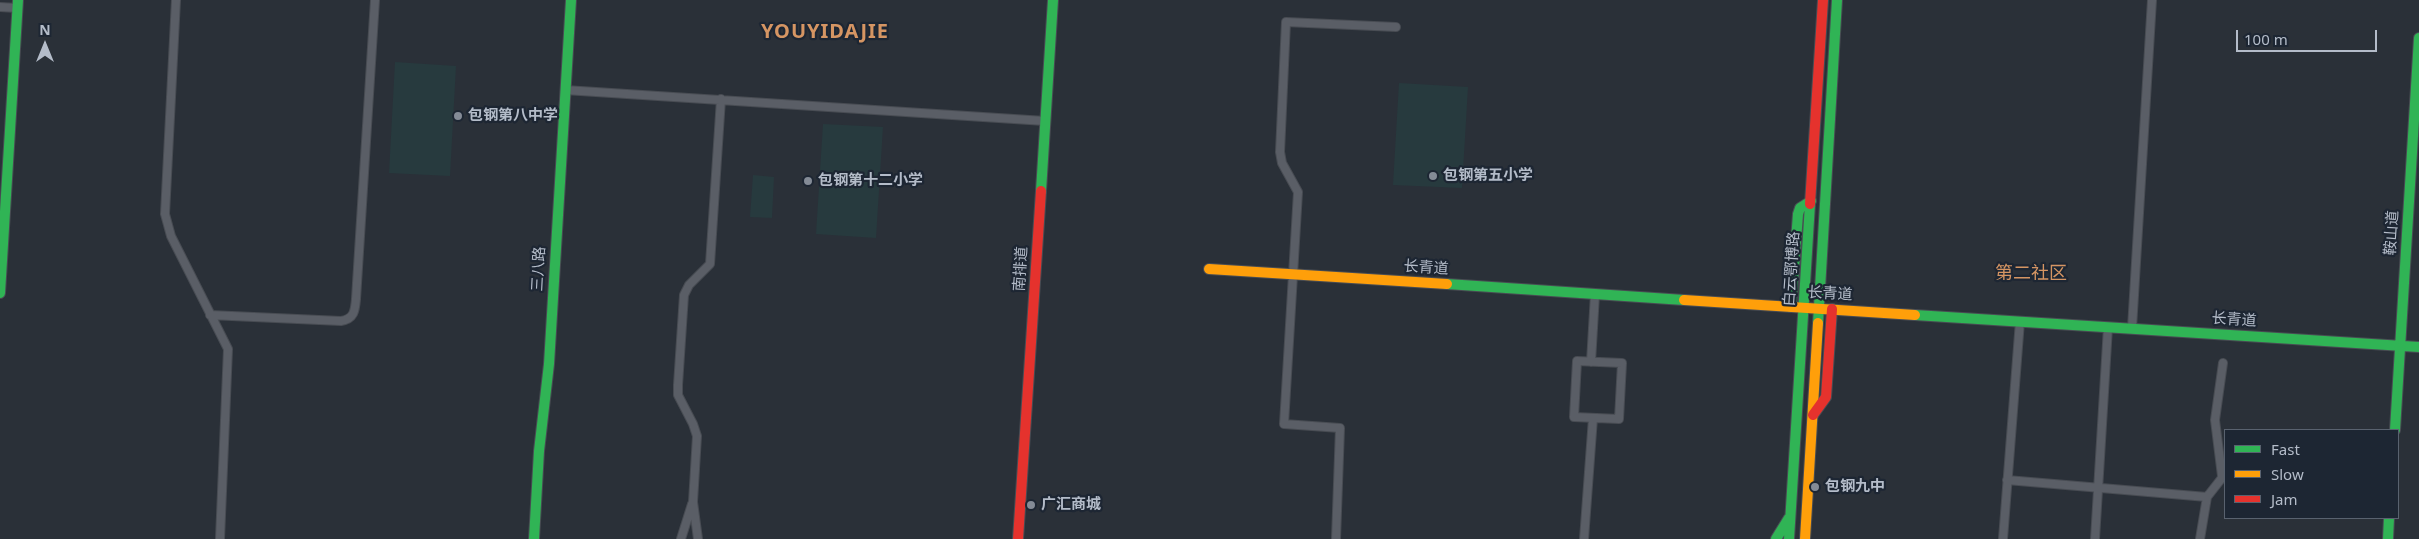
<!DOCTYPE html>
<html>
<head>
<meta charset="utf-8">
<style>
  body { margin:0 }
  #map { position:relative; width:2419px; height:539px; overflow:hidden; background:#2a3038; font-family:"Noto Sans",sans-serif }
  canvas { display:block }
  .legend { position:absolute; left:2224px; top:429px; width:175px; height:90px; box-sizing:border-box; background:#1d2633; border:1px solid #59626f; margin:0; padding:6px 9px; list-style:none; font-size:15px; color:#b4bcc9 }
  .legend li { display:flex; align-items:center; gap:10px; height:25px }
  .legend b { width:25px; border:1px solid #59626f }
  .north { position:absolute; left:20px; top:20px; width:50px; height:50px; -webkit-text-stroke:4px #1d2633; paint-order:stroke; rotate:0deg; font-size:14px; font-weight:700; line-height:20px; text-align:center; color:#b4bcc9 }
  .north::after { content:''; display:block; margin:auto; width:18px; height:22px; background:#b4bcc9; clip-path:polygon(50% 0,100% 100%,50% 72%,0 100%) }
  .scale { position:absolute; left:2236px; top:30px; width:141px; height:22px; box-sizing:border-box; border:2px solid #b4bcc9; border-top:0; padding-left:6px; font-size:15px; line-height:18px; white-space:nowrap; color:#b4bcc9; -webkit-text-stroke:4px #1d2633; paint-order:stroke }
</style>
</head>
<body>
<div id="map">
<canvas width="2419" height="539"></canvas>
<ul class="legend">
<li><b style="height:6px;background:#30b455"></b>Fast</li>
<li><b style="height:6px;background:#ff9f0a"></b>Slow</li>
<li><b style="height:6px;background:#e5322d"></b>Jam</li>
</ul>
<div class="north">N</div>
<div class="scale">100 m</div>
</div>
<script>
const ctx = document.querySelector('canvas').getContext('2d');
ctx.lineJoin = 'round';
function paint(path, color) { ctx.fillStyle = color; ctx.fill(path, 'evenodd'); }
function trace(path, color, width, dash) { ctx.strokeStyle = color; ctx.lineWidth = width; ctx.lineCap = dash ? 'butt' : 'round'; ctx.setLineDash(dash || []); ctx.stroke(path); }
function label(font, color, halo, rows, align = 'center') {
  ctx.font = font + ' "Noto Sans","Noto Sans SC",sans-serif'; ctx.lineWidth = 4.5; ctx.setLineDash([]); ctx.textBaseline = 'middle'; ctx.strokeStyle = halo; ctx.fillStyle = color; for (const [text, x, y, turn = 0] of rows) {
    ctx.save(); ctx.translate(x, y); ctx.rotate((+turn || 0) * Math.PI / 180); ctx.textAlign = isNaN(turn) ? turn : align; if (halo) ctx.strokeText(text, 0, 0); ctx.fillText(text, 0, 0); ctx.restore();
  }
}
const green = new Path2D(`
  M395 62 456 66 450 176 389 173Z
  M1399 83 1468 87 1462 188 1393 185Z
  M823 124 883 127 876 238 816 234Z
  M753 175 774 177 772 218 750 217Z`);
const street = new Path2D(`
  M176 0 165 214 171 236 228 349 220 539
  M0 7 17 8
  M565 90 1045 121
  M210 315 341 321C354 319 355 311 356 299L375 0
  M2132 328 2152 0
  M1577 361 1622 363 1619 419 1574 417Z
  M1591 362 1595 294
  M2222 476 2215 420 2223 363
  M2007 480 2207 497
  M681 539 692 504
  M698 539 693 502 697 436 693 424 678 395V385L684 295 689 285 710 264 721 99
  M1336 539 1340 428 1284 424 1298 192 1282 163 1280 152 1286 22 1396 27
  M1584 539 1593 418
  M2003 539 2020 321
  M2095 539 2108 327
  M2200 539 2207 497 2225 474`);
const fast = new Path2D(`
  M1041 191 1053 0
  M1447 284 1684 300
  M0 293 18 0
  M1791 307 1798 214 1800 208 1811 201
  M1915 315 2419 347
  M1818 323 1837 0
  M2395 430 2419 38
  M534 539 539 451 549 364 571 0
  M1776 539 1789 518
  M1789 539 1810 204
  M2388 539 2389 518`);
const slow = new Path2D(`
  M1209 269 1447 284
  M1684 300 1915 315
  M1805 539 1818 323`);
const jam = new Path2D(`
  M1810 204 1823 0
  M1813 415 1826 397 1832 309
  M1018 539 1041 191`);
const markers = [
  [458,116,5,"#848b96"],
  [1433,176,5,"#848b96"],
  [808,181,5,"#848b96"],
  [1815,487,5,"#848b96"],
  [1031,505,5,"#848b96"]
];
const poiNames = [
  ["包钢第八中学",468,116],
  ["包钢第五小学",1443,176],
  ["包钢第十二小学",818,181],
  ["包钢九中",1825,487],
  ["广汇商城",1041,505]
];
const streetNames = [
  ["鞍山道",2392,233,-86],
  ["长青道",1426,268,4],
  ["三八路",539,269,-87],
  ["南排道",1021,269,-86],
  ["白云鄂博路",1792,269,-86],
  ["长青道",1830,294,3],
  ["长青道",2234,320,4]
];
const quarterNames = [
  ["第二社区",2031,274]
];
const districtNames = [
  ["YOUYIDAJIE",825,32]
];
paint(green, '#273a3e');
trace(street, '#484c53', 10);
trace(fast, '#484c53', 12);
trace(slow, '#484c53', 12);
trace(jam, '#484c53', 12);
trace(street, '#5a5e66', 8);
trace(fast, '#30b455', 10);
trace(slow, '#ff9f0a', 10);
trace(jam, '#e5322d', 10);
for (const [x, y, r, color] of markers) { const dot = new Path2D(); dot.arc(x, y, r, 0, 2 * Math.PI); ctx.fillStyle = color; ctx.fill(dot); trace(dot, '#1d2633', 2); }
label('bold 15px', '#b4bcc9', '#1d2633', poiNames, 'left');
label('15px', '#b4bcc9', '#1d2633', streetNames);
label('18px', '#d59563', '#1d2633', quarterNames);
ctx.letterSpacing = '1px';
label('bold 20px', '#d59563', '#1d2633', districtNames);
ctx.letterSpacing = '0px';
</script>
</body>
</html>
